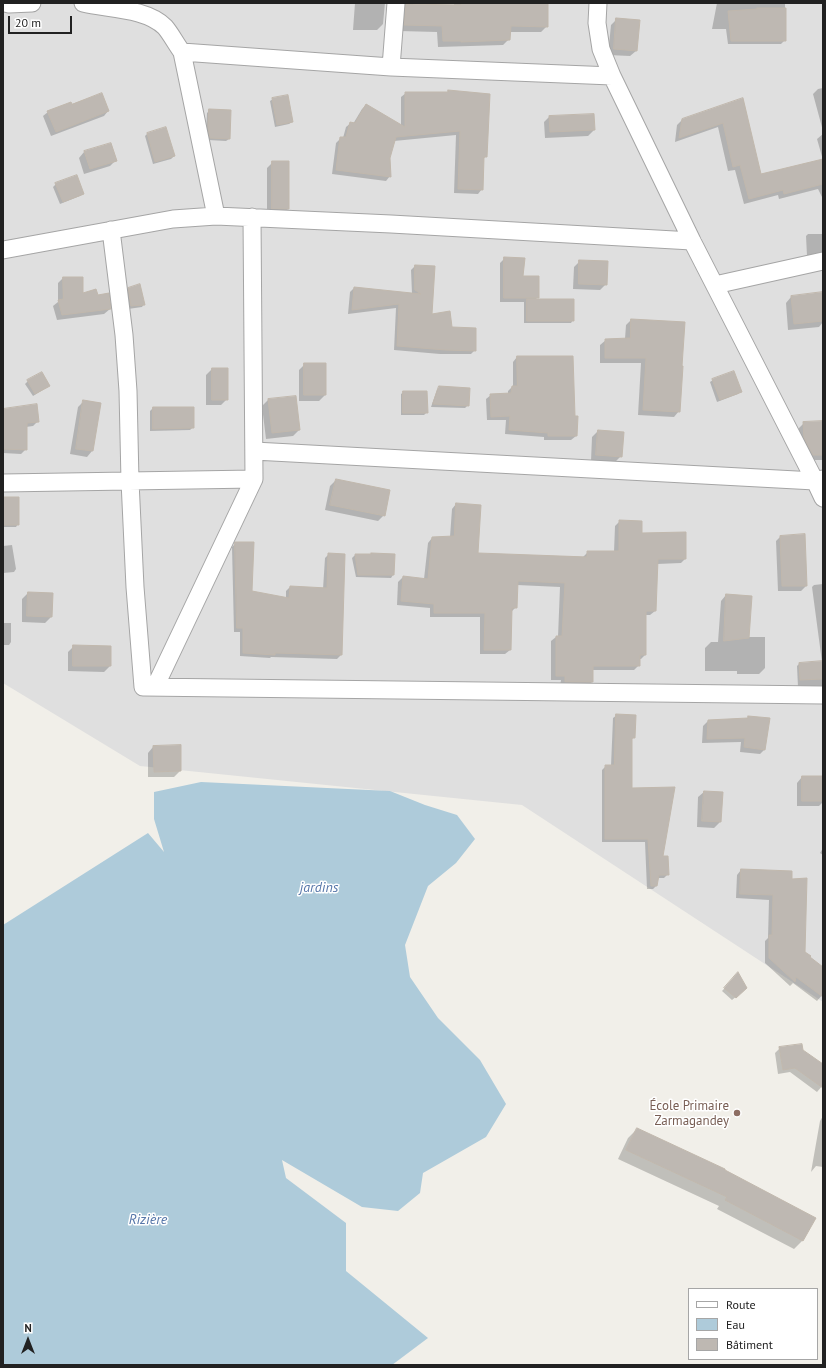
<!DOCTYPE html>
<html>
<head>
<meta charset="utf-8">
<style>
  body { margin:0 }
  #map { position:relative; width:826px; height:1368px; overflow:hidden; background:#f1efe9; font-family:"PT Sans",sans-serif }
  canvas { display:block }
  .frame { position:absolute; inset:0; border:4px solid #212121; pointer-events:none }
  .legend { position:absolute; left:688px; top:1288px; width:130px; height:72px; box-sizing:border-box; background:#fff; border:1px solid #a6a6a6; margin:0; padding:5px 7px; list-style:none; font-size:12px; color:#212121 }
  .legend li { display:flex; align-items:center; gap:8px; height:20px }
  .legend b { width:20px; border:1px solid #a6a6a6 }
  .north { position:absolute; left:8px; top:1320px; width:40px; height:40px; -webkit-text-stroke:3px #fff; paint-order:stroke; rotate:0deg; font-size:11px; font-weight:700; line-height:16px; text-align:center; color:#212121 }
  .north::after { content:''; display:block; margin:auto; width:14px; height:18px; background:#212121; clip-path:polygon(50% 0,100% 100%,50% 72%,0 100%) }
  .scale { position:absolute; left:8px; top:16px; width:64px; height:18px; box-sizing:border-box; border:2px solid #212121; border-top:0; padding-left:5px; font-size:12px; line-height:14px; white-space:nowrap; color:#212121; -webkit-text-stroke:3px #fff; paint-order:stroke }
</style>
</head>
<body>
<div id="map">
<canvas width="826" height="1368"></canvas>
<div class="frame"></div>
<ul class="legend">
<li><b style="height:5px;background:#fff"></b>Route</li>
<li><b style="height:11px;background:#aecbda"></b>Eau</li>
<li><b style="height:11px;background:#beb8b2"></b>Bâtiment</li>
</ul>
<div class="north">N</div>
<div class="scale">20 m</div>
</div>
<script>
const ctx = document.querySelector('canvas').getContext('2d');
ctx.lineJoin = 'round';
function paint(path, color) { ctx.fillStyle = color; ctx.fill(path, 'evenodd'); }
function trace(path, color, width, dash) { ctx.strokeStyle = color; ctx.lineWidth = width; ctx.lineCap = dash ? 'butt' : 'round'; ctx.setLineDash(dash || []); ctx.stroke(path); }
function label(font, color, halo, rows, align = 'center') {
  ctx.font = font + ' "PT Sans",sans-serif'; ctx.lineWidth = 3; ctx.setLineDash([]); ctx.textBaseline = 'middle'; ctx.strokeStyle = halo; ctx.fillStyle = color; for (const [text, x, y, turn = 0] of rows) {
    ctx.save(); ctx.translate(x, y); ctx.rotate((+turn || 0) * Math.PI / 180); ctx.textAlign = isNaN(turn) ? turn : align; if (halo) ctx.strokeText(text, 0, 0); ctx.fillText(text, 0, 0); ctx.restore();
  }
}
const residential = new Path2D(`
  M3 3H823V1002L522 805 140 766 3 683Z`);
const water = new Path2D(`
  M201 782 390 791 425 805 457 815 475 839 456 863 428 886 405 945 410 977 438 1018 480 1060 506 1104 486 1137 423 1173 420 1193 398 1211 362 1207 282 1160 286 1178 346 1223V1271L428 1338 392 1365H3V925L148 833 164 852 154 819V792Z`);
const shadow = new Path2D(`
  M351 3H385L383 24 377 30H353L355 3Z
  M398 3H413V5L454 6V3H547V26L541 32H509V39L503 45 438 47 437 32 399 31Z
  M717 3H785V40L781 44H728L726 29H712Z
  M617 19 636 51 630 56 608 55 611 25Z
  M823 88V131L813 94 818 89Z
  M448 91 486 156 483 159 482 189 478 194 454 193 456 135 394 141 389 157 390 176 386 181 332 174 336 143 341 138H343L346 127 351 123 353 124 362 109 366 105 401 126V97L406 93H446Z
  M273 99 292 122 289 124 275 127 270 101Z
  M743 99 760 175 823 160 817 139 823 134V199L818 189 779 199 778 195 744 204 735 170 728 171 718 127 675 142 677 125 682 120Z
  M71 106 108 111 104 116 51 136 43 116 48 112Z
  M210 110 229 139 226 141 208 140 206 133 207 113Z
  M593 115 594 130 588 136 545 138 544 122 550 116Z
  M147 134 174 156 171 159 153 164 145 136Z
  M84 152 116 160 110 166 84 174 79 158Z
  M273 162 288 209 282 215 267 214V168Z
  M56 184 83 194 80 196 60 204 53 187Z
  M808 234H823V255L818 253 807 256 806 236Z
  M505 258 522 277 538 297 535 300 573 320 571 323H524V302H500V263Z
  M580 261 606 284 600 290 573 289 574 267Z
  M415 266 434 267 431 315 451 328 475 350 471 354H440L394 350 396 308 348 314 350 292 354 288 412 294 411 270Z
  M63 278 82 294 98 297 110 309 104 314 57 320 53 306 58 302V283Z
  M129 288 144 304 142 307 128 309 126 291Z
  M791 297 823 303V322L819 327 788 330 786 303Z
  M631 320 679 411 674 417 638 415 641 363H600V345L606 340 625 339 626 325Z
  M517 357H572L574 417H577L576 436 571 440H544V437L505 434 506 420H487L486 399 491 395 508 394V391L513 386V362Z
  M305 364 325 395 319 401H299V370Z
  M212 369H227V399L221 405H206V375Z
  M713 380 741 391 738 394 717 402 710 382Z
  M28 381 49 386 33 396 25 384Z
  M439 388 468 405 465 408 431 407 437 390Z
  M404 392 427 412 424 415H401V394Z
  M295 397 299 430 293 436 266 439 262 406 268 400Z
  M84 401 100 403 92 451 87 457 70 454 78 407Z
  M153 408 193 427 190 430 150 431V411Z
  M3 410 38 421 33 426 26 427V449L21 454 3 453Z
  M823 422V460H808L799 444V428L804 423Z
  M598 431 621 456 615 462 591 461 592 437Z
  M336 480 384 515 378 521 325 510 330 486Z
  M3 498 18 524 16 527H3Z
  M456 504 477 554 583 557 588 552H614L615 526 620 521 685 559 681 563 657 564 655 611 650 615H645V655L641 659H639V665L634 670H592V682L588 686H560L561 680H551V641L556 637H558L560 587 517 585 516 607 511 612 510 650 505 654H480V617H430V608L397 605 398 582 403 577 424 579 428 543 432 538 450 537 452 509Z
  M804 535 806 586 801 591H778L776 541 781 536Z
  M236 543 251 592 286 598V591L290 587 323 589 325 558 329 554 341 655 337 659 271 657 270 658 240 656V632H234L232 547Z
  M12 545 16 569 14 572 3 573V546Z
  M355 555H394L393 575 391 578 356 577 352 558Z
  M823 584V687H798L797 666 799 664 822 662 812 587 814 585Z
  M28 593 51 617 45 623 22 622V599Z
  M726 595 748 637H765V668L759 674H737V671H705V648L711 642H718L721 601Z
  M3 623H11V642L9 645H3Z
  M74 646 110 666 104 672 68 671V652Z
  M617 715 634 737 631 740V789L662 857 668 874 664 878H658L656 886 653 889H647L645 842H602V770L606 766H611L613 718Z
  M748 717 765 749 760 754 740 752 741 742 702 743 703 726 708 721 746 719Z
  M153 747 180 771 174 777H148V753Z
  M802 777H823V802L819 806H797V783Z
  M704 792 720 822 714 828 697 827 698 797Z
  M823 848V855L820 853Z
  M741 870 791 880 804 952 808 957 823 968V994L817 1001 793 983 790 986 765 963V941L768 938 769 900 736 898 737 875Z
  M738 974 743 991 732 1000 722 991Z
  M780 1048 803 1051 823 1066V1085L817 1092 790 1072 778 1074 775 1053Z
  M823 1116V1167L816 1166 811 1172 820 1121Z
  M637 1129 723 1170 803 1240 794 1249 717 1209 719 1206 618 1159 628 1138Z`);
const building = new Path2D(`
  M461 3H548V27L511 26 510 40 461 42V41H443L442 26 404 25 406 4 461 5Z
  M757 8H786V41H731L728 11 757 9Z
  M616 18 640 20 637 51 614 49Z
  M448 90 490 94 487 157H484L483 190 458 189 460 131 396 137 390 158 391 177 336 170 340 137H346L350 122 355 123 366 104 405 127V92H448Z
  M102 93 109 111 56 132 47 111 71 102 72 104Z
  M288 95 293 122 277 125 272 98Z
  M743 98 761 174 823 159V184L784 194 783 190 749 199 740 165 733 167 723 123 679 138 682 119Z
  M209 109 231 110 230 139 210 138 208 130Z
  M594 114 595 130 550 132 549 116Z
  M166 127 175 156 155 162 147 133Z
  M111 143 117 161 90 169 84 151Z
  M272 161H289V209H272Z
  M77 175 84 194 63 202 55 183Z
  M504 257 525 258 523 276H539V298H504Z
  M579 260 608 261 607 285 579 284Z
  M415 265 435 266 432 314 450 311 452 327 476 328V351L445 350 397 346 399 304 352 310 354 287 421 294 415 290Z
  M63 277H83V293L96 289 98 295 109 293 111 309 62 315 58 300 63 299Z
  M140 284 145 305 131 306 128 288Z
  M823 292V321L794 324 791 296Z
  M527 299H574V321H527Z
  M631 319 685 322 682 366H683L680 412 643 410 646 358H605V339L630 338Z
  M517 356H573L575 416H578L577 436H548V433L509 430 510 416 491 417 490 394 511 393 512 386H517Z
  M304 363H326V395H304Z
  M212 368H228V400H212Z
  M734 371 742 392 720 400 712 379Z
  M42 372 50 386 35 394 27 380Z
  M439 386 470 388 469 406 433 404Z
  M403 391H427L428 413H403Z
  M296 396 300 430 272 433 268 399Z
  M83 400 101 403 93 451 76 449Z
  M37 404 39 422 27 423V450L3 449V409Z
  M153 407H194V428L153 429Z
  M823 421V455H813L804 438 803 422Z
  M598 430 624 432 622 457 596 455Z
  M336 479 390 490 385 516 330 505Z
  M3 497H19V525H3Z
  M456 503 481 505 478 553 587 557V551H619V520L642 521V533L686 532V559H658L656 611H646V655H640V666H593V682H565V676H556V636H562L565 583 518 581 517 608H512L511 650H484L485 613H434V604L401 601 403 576 428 579 432 537 454 536Z
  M805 534 807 586H782L780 536Z
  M235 542H254L252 591 289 598 290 586 327 588 328 553 345 554 342 655 275 653V655L243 653V628H237Z
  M371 553 395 554 394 575H358L355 554H371Z
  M28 592 53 593 52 617 27 616Z
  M726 594 752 596 749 638 724 641Z
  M73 645 111 646V666H73Z
  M823 661V679L800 680 799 663Z
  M616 714 636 715 635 738H632V788L675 787 663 856H668L669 875H659L657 886H651L648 839H605V765H614Z
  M748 716 770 718 765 750 744 747 745 738 707 739 708 720 748 718Z
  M181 745V771L154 772 153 746Z
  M802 776H823V801H802Z
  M704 791 723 792 721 822 702 821Z
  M741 869 792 871V879L807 878 805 952 811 956 810 957 823 967V997L796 977 795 982 769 958V935H772L773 895 740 894Z
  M738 972 747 988 736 998 724 988Z
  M802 1044 803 1050 823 1064V1088L795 1068 783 1070 779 1047Z
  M637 1128 725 1169V1170L816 1218 803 1241 725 1200 727 1197 626 1150Z`);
const street = new Path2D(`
  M5 3 9 4 32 3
  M83 3C108 9 146 8 165 27 171 34 176 44 182 52L391 67 612 76
  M598 3 597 23 601 49 612 76 692 241 815 481 823 498
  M182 52 216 216
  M391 67 396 3
  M111 230 124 335 128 391 130 481 135 587 143 687 823 695
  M3 250 173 219 216 216 391 224 692 241
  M715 285 823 261
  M254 451 815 481 823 479
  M3 483 254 479
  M155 687 254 479 252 217`);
const markers = [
  [737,1113,4,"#8d6e63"]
];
const educationNames = [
  ["École Primaire",729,1106],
  ["Zarmagandey",729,1121]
];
const waterNames = [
  ["jardins",319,888],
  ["Rizière",148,1220]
];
paint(residential, '#dfdfdf');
paint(water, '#aecbda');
paint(shadow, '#0003');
paint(building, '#beb8b2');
trace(building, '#c1b8ad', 1);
trace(street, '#a5a5a5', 19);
trace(street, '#fff', 17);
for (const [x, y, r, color] of markers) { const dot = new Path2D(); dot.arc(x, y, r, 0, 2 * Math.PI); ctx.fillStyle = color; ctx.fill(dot); trace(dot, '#fff', 1.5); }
label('13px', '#785e54', '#fff', educationNames, 'right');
label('italic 14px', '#5676a9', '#fff', waterNames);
</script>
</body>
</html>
